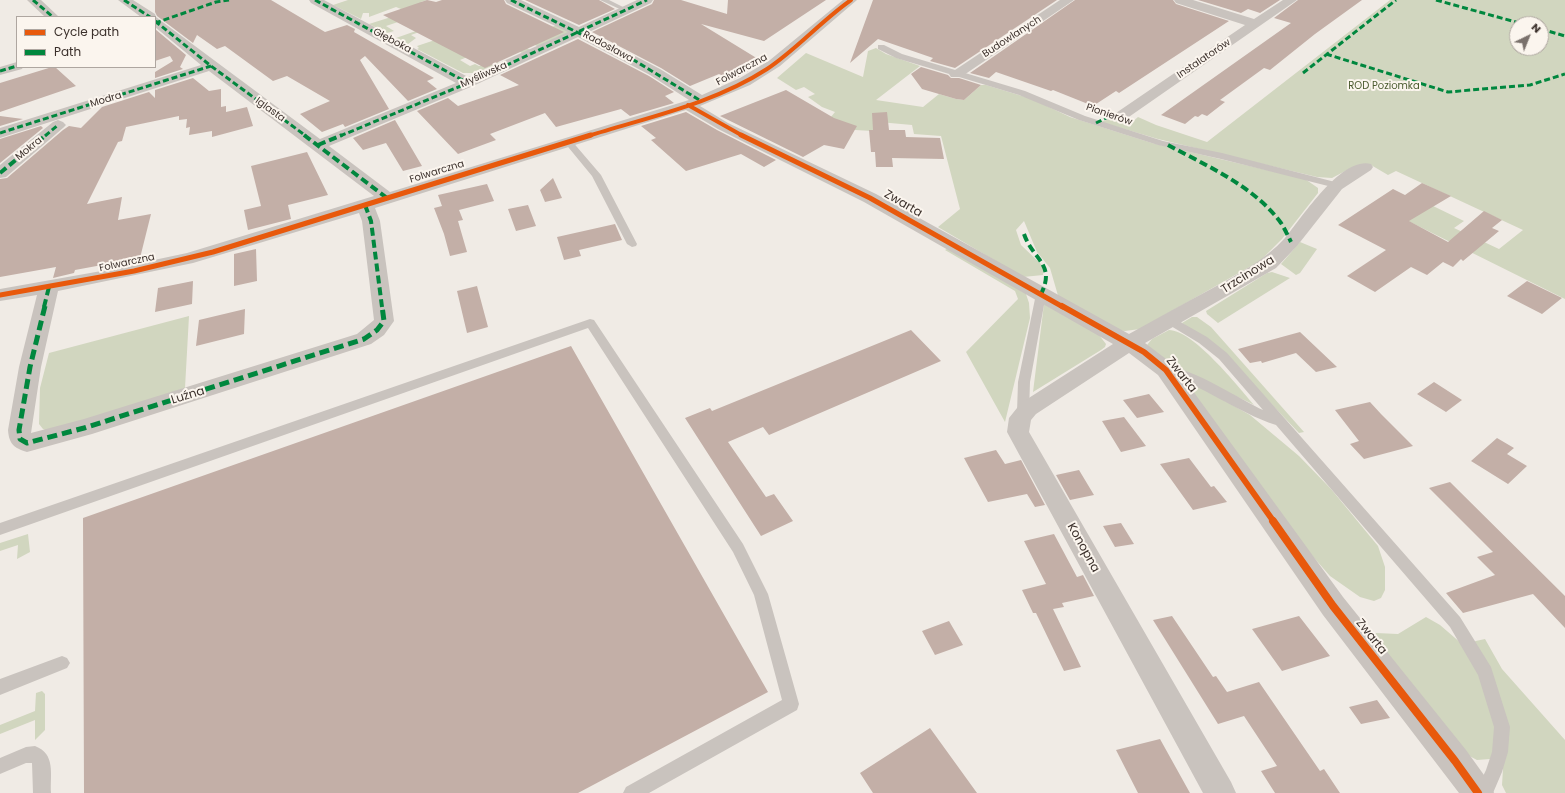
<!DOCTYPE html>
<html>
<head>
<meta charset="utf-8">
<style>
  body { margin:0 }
  #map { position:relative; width:1565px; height:793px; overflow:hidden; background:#f0ebe5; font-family:Poppins,sans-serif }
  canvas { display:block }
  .legend { position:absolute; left:16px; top:16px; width:140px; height:52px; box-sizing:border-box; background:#fbf5ee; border:1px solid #aea6a0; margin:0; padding:5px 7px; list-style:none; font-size:12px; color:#3b302b }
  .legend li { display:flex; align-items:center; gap:8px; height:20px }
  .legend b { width:20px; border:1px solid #aea6a0 }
  .north { position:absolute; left:1509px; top:16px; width:40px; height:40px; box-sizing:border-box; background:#fbf5ee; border:1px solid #aea6a0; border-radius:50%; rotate:43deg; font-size:11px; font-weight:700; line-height:16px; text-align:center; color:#3b302b }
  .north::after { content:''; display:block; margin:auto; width:14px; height:18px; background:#7a716c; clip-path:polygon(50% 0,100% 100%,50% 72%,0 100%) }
</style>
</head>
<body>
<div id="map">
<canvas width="1565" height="793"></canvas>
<ul class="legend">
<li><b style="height:5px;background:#e8590c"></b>Cycle path</li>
<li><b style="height:5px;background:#00873e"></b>Path</li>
</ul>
<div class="north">N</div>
</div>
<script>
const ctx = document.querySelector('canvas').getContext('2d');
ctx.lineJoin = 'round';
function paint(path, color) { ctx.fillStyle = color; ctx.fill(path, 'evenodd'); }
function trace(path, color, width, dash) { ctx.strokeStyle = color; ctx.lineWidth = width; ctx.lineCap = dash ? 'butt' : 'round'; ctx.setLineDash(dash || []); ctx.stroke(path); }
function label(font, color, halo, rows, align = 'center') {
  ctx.font = font + ' Poppins,sans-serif'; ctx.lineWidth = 4; ctx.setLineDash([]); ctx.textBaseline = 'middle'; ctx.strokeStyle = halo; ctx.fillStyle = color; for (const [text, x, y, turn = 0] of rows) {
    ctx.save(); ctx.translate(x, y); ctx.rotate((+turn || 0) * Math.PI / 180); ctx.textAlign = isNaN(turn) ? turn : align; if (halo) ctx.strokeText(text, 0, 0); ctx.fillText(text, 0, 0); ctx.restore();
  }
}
const green = new Path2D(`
  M348 0H427L421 2 544 30 557 25 570 31 569 33 539 47 521 38 504 37 531 50 522 53 499 41 489 48 460 60 470 66 475 64 479 66 496 61 499 63 476 73H463L417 49 419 48 417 46 447 36 438 25 411 35 416 38 408 44 396 38 430 26 407 19 386 26 394 31 387 33 369 24 388 18 401 9 396 7 369 17V13H363L361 19 333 5Z
  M1390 0H1565V299L1404 219 1431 205 1464 221 1454 228 1499 249 1523 230 1396 171 1388 175 1371 165 1353 167 1332 178 1317 177 1158 139 1101 122 1111 118 1130 124 1138 117 1156 125 1207 142ZM1517 24H1541V48H1517Z
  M876 48 886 54 920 66 876 100 923 107 939 94 956 99 964 100 981 85H986L1032 99 1070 117 1152 143 1305 179 1318 188V193L1282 239 1260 261 1140 329 1125 331 1116 330 1059 299 1050 268 1037 252 1024 221 1016 230 1021 245 1044 267 1043 275 1023 277 938 227 960 209 941 136 914 134 912 125 879 122 872 131 822 128 835 112 822 107 808 97 815 94 804 87 796 90 777 78 806 53 863 77 868 51Z
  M1300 242 1317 249 1300 273 1296 275 1281 264Z
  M950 247 1026 294 1029 303 1030 318 1005 422 966 352 1018 299 1015 291 945 250Z
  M1272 272 1290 278 1218 323 1207 314 1206 311 1267 273Z
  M1044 304 1099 335 1106 344 1105 347 1101 350 1033 392Z
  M189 316 185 388 50 432 43 429 39 424 40 388 49 353Z
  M1192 317H1197L1211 327 1304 432 1299 433 1219 349 1182 323Z
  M1169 330C1193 330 1238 386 1254 405 1225 390 1167 367 1147 345L1152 339Z
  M1181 376 1250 415 1299 456 1331 489 1378 546 1385 567V590L1381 598 1374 601 1360 597 1330 576 1287 527Z
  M28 534 30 552 17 559 18 545 0 551V543Z
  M1426 617 1440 625 1462 644 1485 639 1502 669 1565 740V793H1506L1502 785 1503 769 1490 759 1477 760 1456 749 1370 638 1376 633 1398 634Z
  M42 691 45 694V730L35 740V720L0 734V725L35 711 36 693Z`);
const building = new Path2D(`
  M155 0H271L325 32 347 25 355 29 354 32 434 78 427 81 437 89 408 101 365 56 360 60 389 109 345 127 343 124 322 132 300 114 330 101 287 76 273 81 225 46 217 49 197 35 193 43 157 16 155 12Z
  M427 0 436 2 442 0H504L506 4 564 32 485 68 383 15Z
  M525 0H599L615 9 579 25Z
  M654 0H681L727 14 728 0H826L764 41 701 24 763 62 733 80 719 74 690 86 661 68 592 32 652 4Z
  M873 0H1057L955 68 930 61 933 58 878 39 850 63Z
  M1075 0H1173L1176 4 1229 21 1119 93 1116 91 1093 106 1053 90 1051 91 996 72 989 78 970 73Z
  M1198 0H1280L1260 13 1248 9 1241 13Z
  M1298 0H1362L1315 34 1270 70 1264 68 1220 100 1225 102 1207 116 1202 114 1198 117 1195 116 1185 124 1161 115 1291 23 1274 18Z
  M155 29 186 55 180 67 183 69 155 78V72L173 61 170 56 155 61Z
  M578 39 649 76 674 92 665 96 674 103 630 116 621 109 556 127 545 113 490 134 496 140 458 154 417 111 448 98 458 106 519 85 500 75Z
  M52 67H55L76 86 0 112V83Z
  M921 67 948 75 951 78H959L981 85 964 100 956 99 922 89 911 74Z
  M193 78 209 91 221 89V107L226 106V112L247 107 253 126 212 137V131L189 135 190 127 186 128 187 119 179 120V116L126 127 122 141 118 142 87 204 122 197 118 220 151 214 140 258 75 270 74 273 53 278 56 267 0 277V179L7 178 63 130 69 126 81 128 102 107 149 92 155 98V90Z
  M786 90 834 118 857 126 844 149 824 145 803 157 720 116Z
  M686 112 717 130 776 160 764 167 741 154 686 171 651 140 656 138 641 126Z
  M887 112 889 130H905L906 137 940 138 944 159 892 158 893 167H876L875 152H871L869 130H873L872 113Z
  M0 116 23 119 0 126Z
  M395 120 422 166 403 171 386 143 363 150 353 138Z
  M41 126 43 128 0 163V139Z
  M307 152 328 195 288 205 291 219 248 230 244 210 261 206 251 166Z
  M553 178 562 198 545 202 540 190Z
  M1422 183 1451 196 1409 221 1448 242 1484 211 1502 220 1492 228 1499 231 1463 261 1461 259 1453 267 1443 262 1427 275 1411 267 1375 292 1347 276 1386 250 1338 225 1393 189 1405 195Z
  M487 184 494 201 459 210 463 220 458 221 467 252 450 256 444 234 434 208 442 206 438 195Z
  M528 205 536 226 516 231 508 209Z
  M615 224 622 240 579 250 581 256 564 260 557 237Z
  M256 249 257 281 234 286V254Z
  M193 281 192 304 155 312 158 288Z
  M1527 281 1562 298 1542 314 1507 296Z
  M477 286 488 327 467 333 457 291Z
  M245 309 244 334 196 346 199 320Z
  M911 330 941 361 769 435 763 427 728 442 766 497 774 494 793 521 761 536 685 418 710 408 712 411Z
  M1300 332 1337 367 1316 372 1296 353 1262 363 1261 361 1250 363 1238 349Z
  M571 346 768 692 578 793H84L83 518Z
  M1434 382 1462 400 1446 412 1417 394Z
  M1149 394 1164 412 1137 418 1123 400Z
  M1370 402 1381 414 1413 446 1364 459 1350 444 1359 441 1335 410Z
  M1124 417 1146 446 1121 452 1102 421Z
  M1497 438 1514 448 1507 454 1527 466 1508 484 1471 461Z
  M996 450 1005 464 1021 460 1045 505 1035 507 1027 494 988 502 964 458Z
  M1189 458 1211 487 1214 486 1227 502 1193 510 1160 464Z
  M1079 470 1094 495 1070 500 1056 475Z
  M1450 482 1565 596V628L1533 594 1463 613 1446 593 1495 575 1477 557 1493 552 1429 488Z
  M1121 523 1134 544 1115 547 1103 526Z
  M1054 534 1077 577 1083 575 1094 596 1062 603 1064 607 1053 609 1081 667 1064 671 1036 613H1033L1022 590 1046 584 1024 541Z
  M1172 616 1213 677 1216 676 1227 692 1259 682 1320 771 1324 769 1340 793H1275L1261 771 1277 766 1244 716 1218 724 1153 620Z
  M1299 616 1330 656 1282 671 1252 629Z
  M949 621 963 645 935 655 922 631Z
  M1377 700 1390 718 1361 724 1349 707Z
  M930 728 977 793H873L860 773Z
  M1160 739 1190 793H1138L1116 750Z`);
const service = new Path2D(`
  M600 0H609L629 10 624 11Z
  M878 45H884L902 54 1025 91 1085 116 1163 141 1222 153 1339 183 1341 185 1336 188 1221 159 1158 145 1079 120 1019 95 896 58 878 49Z
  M568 139 571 140 601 175 637 244 636 246 632 247 627 244 592 176 564 142Z
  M1041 291 1046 294 1030 382 1029 412 1027 415H1019L1017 412 1018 382 1036 294Z
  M1170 316 1207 337 1227 353 1460 617 1491 667 1510 727 1508 752 1502 772 1493 793H1475L1486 770 1492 752 1494 727 1478 675 1450 627 1276 425C1236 412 1203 385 1162 373L1160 370 1162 367C1182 361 1243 401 1263 410L1219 359 1199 343 1166 323 1165 320 1166 317Z
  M590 319 594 320 743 544 768 594 799 704 797 710 649 793H623L626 787 782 700 754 595 733 552 588 328 0 535V523Z
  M62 656 67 658 70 663 67 668 0 695V679Z
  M35 746C56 754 50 774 51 793H33L32 763H26L0 774V758L26 747Z`);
const minor = new Path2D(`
  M27 0H41L59 17H45Z
  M118 0H133L155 14 156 17 320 139 456 83 311 3 309 0H324L468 77 568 32 507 3 505 0H521L579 27 637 0H653L651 3 589 32 660 69 702 95 740 78 770 60 843 0H857L780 66 750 85 700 106 728 123 876 194 1129 334C1156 319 1183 304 1211 289 1238 274 1264 261 1285 238 1302 218 1341 156 1371 164L1373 167 1371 170 1342 189 1297 246 1276 268 1145 343 1174 365 1343 597 1466 750 1489 782 1494 793H1459L1323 615 1158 375 1129 353 1036 414 1031 420 1029 432 1231 782 1236 793H1203L1007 432 1009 418 1021 403 1113 344 864 202 718 129 686 110 375 208 380 221 394 321 384 335 371 344 92 434 27 452C14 448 9 444 8 430L19 367 37 295 0 301V289L107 270 187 253 374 196 209 71 0 138V128L201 65 155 27V17H141ZM578 37 650 75 689 100 390 192 329 146 473 86ZM359 213 362 221 374 320 357 334 84 419 31 433 41 367 58 291 193 263Z
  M1060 0H1074L961 77H951L949 74Z
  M1174 0H1193L1254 19 1283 0H1297L1123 121H1113L1110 118 1113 115 1245 25 1176 3Z
  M17 62V67H23L22 69 0 75V67Z
  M58 120 63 122 66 125 63 128 6 177 0 178V165L53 122Z`);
const quietFar2 = new Path2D(`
  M33 0 53 17
  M124 0 150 17
  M315 0 468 83
  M511 0 632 59 701 101
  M1436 0 1523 24
  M155 21 211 66 306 136
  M155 23 216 2 229 0
  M1541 29 1565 36
  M1326 54 1448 92 1530 85 1565 74
  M0 71 17 66
  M1303 73 1396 0
  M1096 123 1110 116 1118 118
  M0 133 211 66
  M45 136 58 125
  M340 136 468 83 647 0`);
const quietFar1 = new Path2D(`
  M304 135 387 198
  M318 145 342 135
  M1168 145C1207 166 1254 186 1281 223 1285 229 1288 236 1291 242
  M0 173 46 135
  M365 205 371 221 382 307
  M1024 234C1033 260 1056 264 1041 294
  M44 307 49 287`);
const quiet = new Path2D(`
  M45 306 30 367 19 430 20 439 27 443 84 428 364 339 377 330 384 321 382 306`);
const cyclewayFar3 = new Path2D(`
  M688 105 743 136
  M588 136C648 117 713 104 767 69 797 49 821 21 851 0`);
const cyclewayFar2 = new Path2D(`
  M741 135 870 198 1063 307
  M0 295 134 271 213 252 591 135`);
const cyclewayFar1 = new Path2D(`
  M1062 306 1144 352 1166 370 1274 522`);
const cycleway = new Path2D(`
  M1273 521 1333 606 1455 761 1478 793`);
const farStreetnames = [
  ["Budowlanych",1012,37,-33],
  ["Głęboka",392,41,28],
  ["Radosława",608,47,28],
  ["Instalatorów",1204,59,-34],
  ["Folwarczna",742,70,-28],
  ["Myśliwska",484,75,-24],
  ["Modra",106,100,-17],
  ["Iglasta",270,110,36],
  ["Pionierów",1109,115,19],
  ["Mokra",29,149,-39],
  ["Folwarczna",437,172,-17],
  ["Folwarczna",127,263,-12]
];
const farParknames = [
  ["ROD Poziomka",1384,86]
];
const streetNames = [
  ["Zwarta",903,204,30],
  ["Trzcinowa",1248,275,-32],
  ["Zwarta",1181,375,52],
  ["Luźna",188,396,-17],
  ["Konopna",1083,548,61],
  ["Zwarta",1371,637,51]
];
paint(green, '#d1d6bf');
paint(building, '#c3afa7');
paint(service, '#c9c3be');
paint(minor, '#c9c3be');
trace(quietFar2, '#00873e', 3, [6, 3]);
trace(quietFar1, '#00873e', 4, [8, 4]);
trace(quiet, '#00873e', 5, [10, 5]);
trace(cyclewayFar3, '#e8590c', 4);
trace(cyclewayFar2, '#e8590c', 5);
trace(cyclewayFar1, '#e8590c', 6);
trace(cycleway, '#e8590c', 8);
label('10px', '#3b302b', '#fbf5ee', farStreetnames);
label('10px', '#4a5a2e', '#fbf5ee', farParknames);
label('12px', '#3b302b', '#fbf5ee', streetNames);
</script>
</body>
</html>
